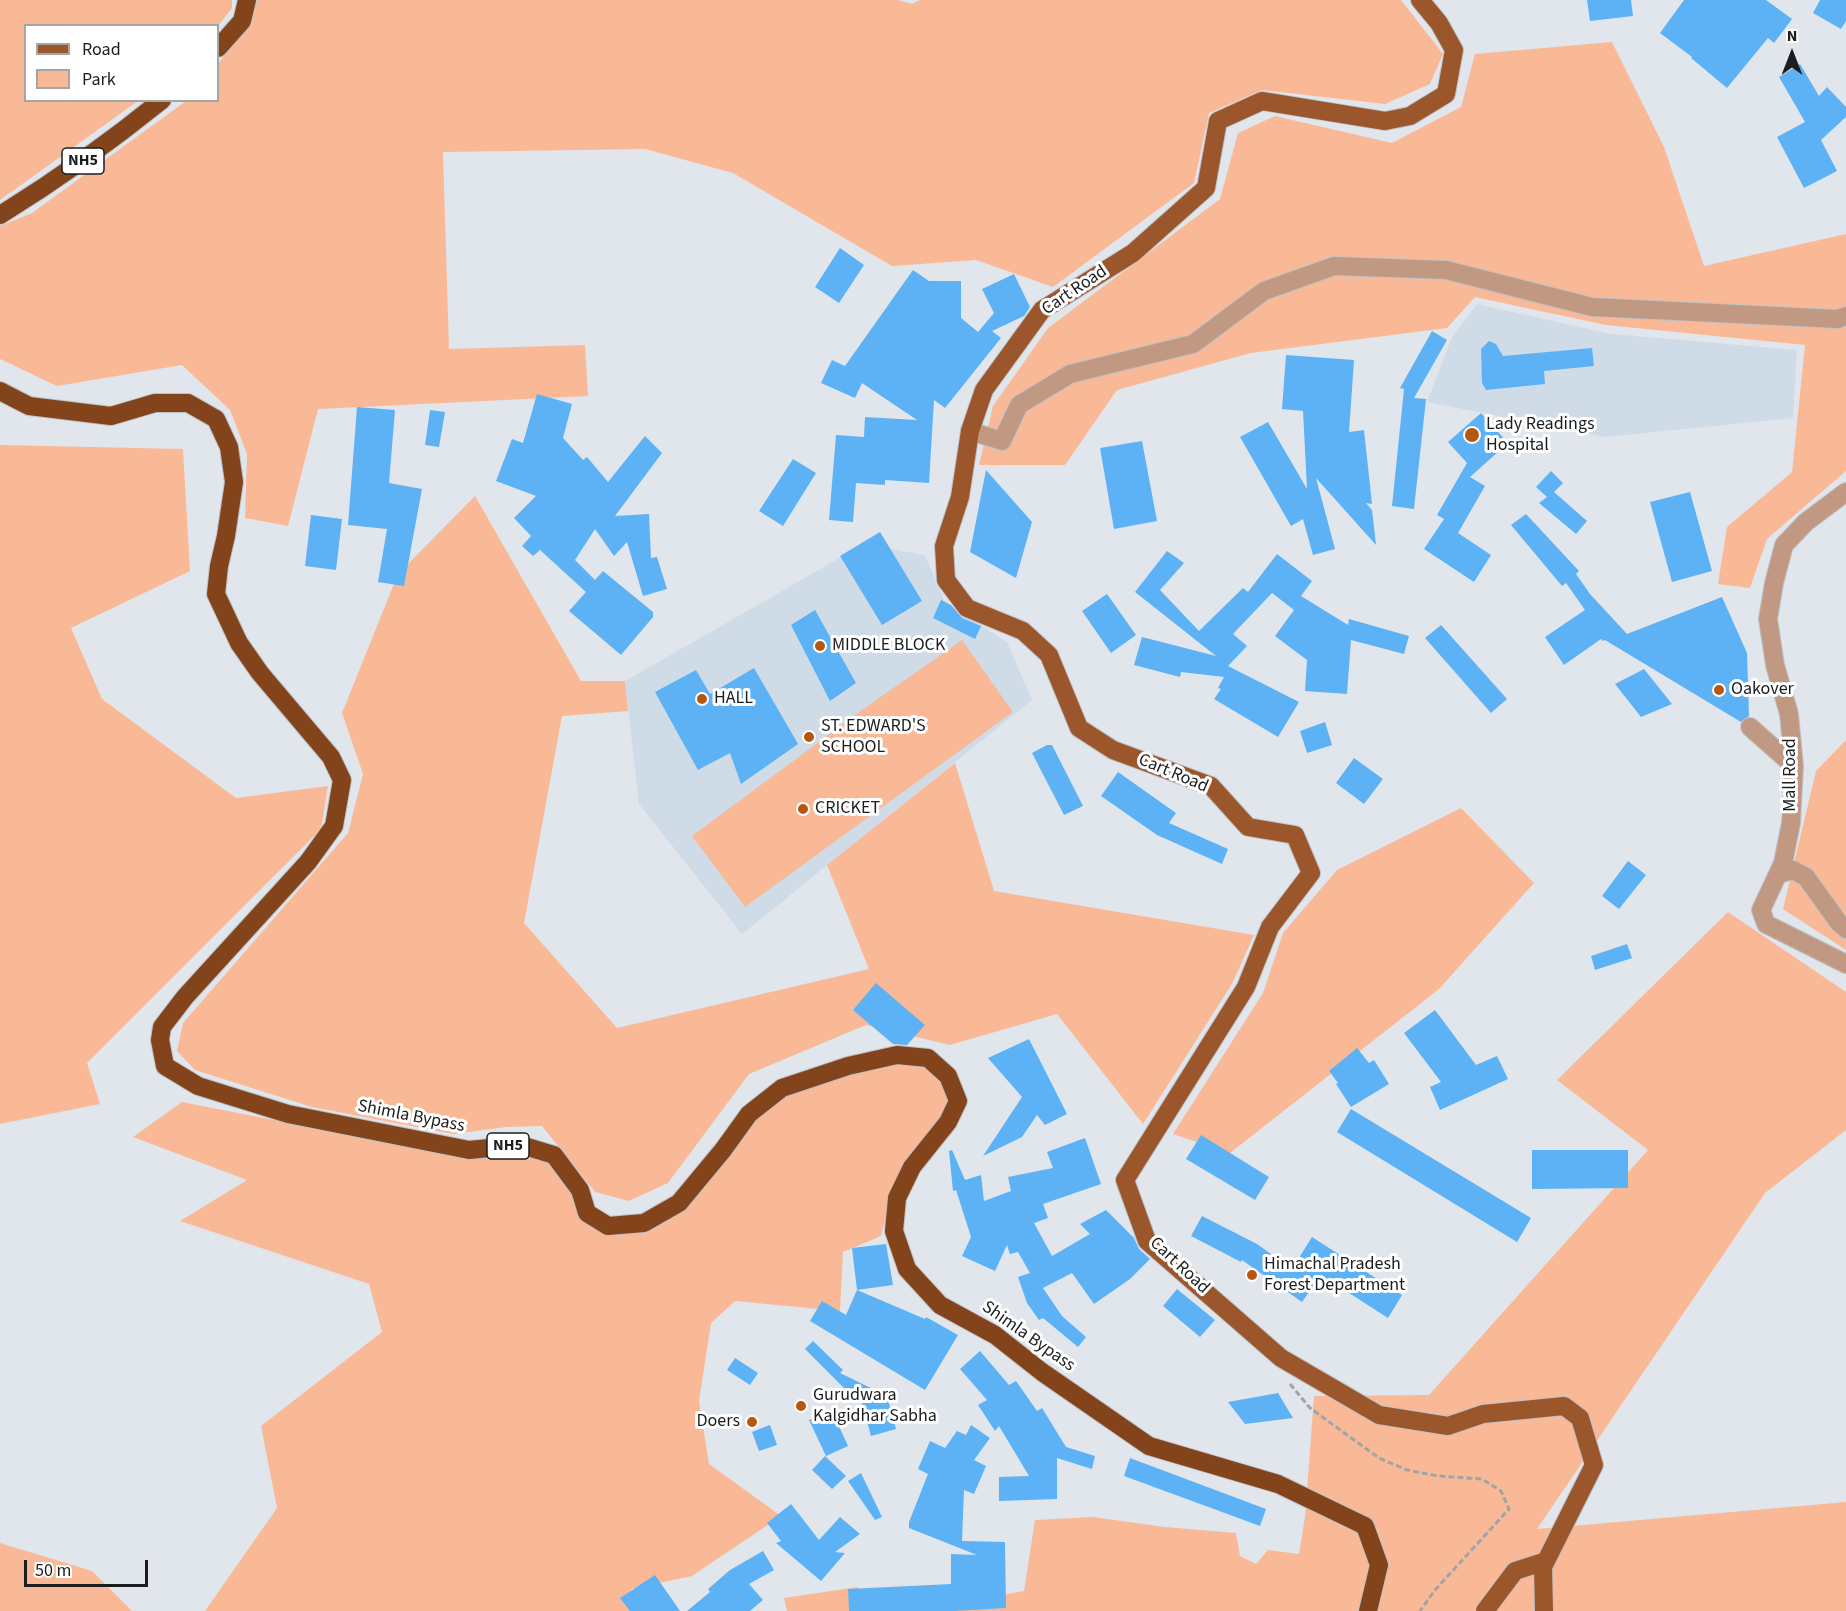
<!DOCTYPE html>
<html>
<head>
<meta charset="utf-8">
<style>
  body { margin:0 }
  #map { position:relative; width:1846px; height:1611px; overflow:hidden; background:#e0e6ec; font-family:"Source Sans 3",sans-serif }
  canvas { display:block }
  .legend { position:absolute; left:24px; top:24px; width:195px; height:78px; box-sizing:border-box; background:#fff; border:2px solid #a4a5a5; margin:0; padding:8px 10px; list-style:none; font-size:18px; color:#1b1d1f }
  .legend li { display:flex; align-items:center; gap:12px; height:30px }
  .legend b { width:30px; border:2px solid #a4a5a5 }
  .north { position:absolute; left:1762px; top:24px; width:60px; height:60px; -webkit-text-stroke:4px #fff; paint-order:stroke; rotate:0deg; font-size:16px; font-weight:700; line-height:24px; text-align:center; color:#1b1d1f }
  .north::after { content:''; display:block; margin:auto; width:21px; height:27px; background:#1b1d1f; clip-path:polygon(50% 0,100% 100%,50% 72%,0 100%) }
  .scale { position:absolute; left:24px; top:1560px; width:124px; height:27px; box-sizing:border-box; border:3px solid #1b1d1f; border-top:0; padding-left:8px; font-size:18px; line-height:21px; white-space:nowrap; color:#1b1d1f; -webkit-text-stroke:4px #fff; paint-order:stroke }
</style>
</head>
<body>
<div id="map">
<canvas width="1846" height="1611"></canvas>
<ul class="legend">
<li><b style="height:8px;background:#9c562b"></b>Road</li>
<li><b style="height:16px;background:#f9b997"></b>Park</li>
</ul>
<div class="north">N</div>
<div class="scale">50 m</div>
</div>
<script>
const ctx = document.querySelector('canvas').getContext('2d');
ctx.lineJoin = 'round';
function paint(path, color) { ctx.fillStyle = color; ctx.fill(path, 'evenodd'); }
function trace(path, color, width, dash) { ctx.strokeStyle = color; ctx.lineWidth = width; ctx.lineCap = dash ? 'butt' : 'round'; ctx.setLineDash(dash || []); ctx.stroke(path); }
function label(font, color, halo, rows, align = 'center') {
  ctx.font = font + ' "Source Sans 3",sans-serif'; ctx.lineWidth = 6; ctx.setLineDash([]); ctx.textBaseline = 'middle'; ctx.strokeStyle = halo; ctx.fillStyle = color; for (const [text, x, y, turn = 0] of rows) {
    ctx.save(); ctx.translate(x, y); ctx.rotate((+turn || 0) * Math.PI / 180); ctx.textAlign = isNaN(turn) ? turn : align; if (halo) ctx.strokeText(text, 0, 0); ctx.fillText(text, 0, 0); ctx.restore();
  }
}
const built = new Path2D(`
  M1477 304 1611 334 1797 350 1793 418 1606 437 1427 402 1452 337Z
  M864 544 925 555 945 602 1007 642 1032 700 742 934 639 804 625 681Z`);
const green = new Path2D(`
  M0 0H232V8L218 26H26V100L138 101 0 200Z
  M255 0H898L912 4 920 0H1401L1443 54 1430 84 1385 104 1262 90 1209 113 1194 183 1053 287 976 260 892 266 733 173 645 149 443 152 449 349 585 345 588 396 318 409 288 526 245 518 247 454 230 410 182 365 57 386 0 359V226L32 213 186 101 218 100V64L251 19Z
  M1612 42 1664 147 1704 266 1846 234V471L1767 539 1750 588 1718 584 1727 527 1792 472 1805 345 1606 325 1475 297 1447 328 1251 353 1117 390 1065 465H979L993 406 1048 328 1220 199 1238 133 1275 116 1392 143 1461 107 1475 54Z
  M0 445 183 449 190 571 71 628 102 699 236 798 328 786 321 829 87 1063 100 1104 0 1124Z
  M475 496 581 681H625L628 711 562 716 524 923 617 1028 869 969 827 865 955 763 994 891 1254 935 1232 984 1143 1124 1057 1014 950 1045 866 1025 749 1074 668 1183 629 1201 595 1192 542 1126 506 1127 453 1134 312 1107 195 1070 177 1051 183 1023 348 833 363 774 342 713 398 574Z
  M962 640 1013 712 745 907 692 836 862 710Z
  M1846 740V950L1783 909 1816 771Z
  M1461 808 1534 883 1439 989 1230 1153 1173 1134 1263 993 1283 933 1337 870Z
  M1728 912 1846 992V1130L1765 1193 1537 1529 1846 1502V1611H916L1024 1591 1035 1520 1093 1517 1165 1527 1236 1533 1240 1556 1256 1564 1268 1550 1299 1554 1305 1517 1314 1396 1429 1395 1648 1150 1557 1080Z
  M898 1060 927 1066 944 1082 951 1103 891 1196 881 1236 843 1252 840 1311 735 1301 711 1323 699 1401 709 1464 781 1516 692 1576 631 1589 630 1611H205L277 1508 261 1426 382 1332 369 1284 180 1221 247 1180 133 1137 182 1102 468 1158 519 1152 551 1162 573 1193 585 1220 646 1229 754 1118 786 1094 853 1072Z
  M0 1543 92 1571 132 1611H0Z
  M858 1587 868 1611H787L784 1598Z`);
const building = new Path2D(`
  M1587 0H1631L1633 16 1590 21Z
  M1684 0H1766L1792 19 1774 43 1768 38 1727 88 1691 58 1692 57 1660 33Z
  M1820 0H1846V21L1841 29 1813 13Z
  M1800 64 1819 96 1827 87 1846 107V117L1821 140 1837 171 1804 188 1777 137 1805 122 1779 77Z
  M840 248 864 265 839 303 815 287Z
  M913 270 929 281H961V318L978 332 994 313 982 289 1014 274 1030 307 1024 316 992 331 1001 338 945 408 934 400 929 483 885 480V485L856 483 853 522 829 520 836 435 864 437 865 417 917 420 862 383 855 398 821 383 832 360 845 366Z
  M1432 331 1447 340 1414 398 1426 399 1414 509 1392 506 1404 389 1400 388Z
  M1489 341 1496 344 1503 356 1592 348 1594 366 1544 371 1545 384 1486 390 1482 383 1481 349Z
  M1286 355 1354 360 1349 432 1364 430 1372 504 1366 503 1372 510 1376 545 1316 478 1335 549 1313 555 1303 519 1291 526 1240 437 1268 422 1307 489 1303 411 1282 409Z
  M537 394 572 404 563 438 583 460 587 457 608 482 645 436 662 453 615 516 649 514 651 558 657 557 667 589 643 596 627 542 614 556 595 529 575 560 595 580 603 571 653 612V617L621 655 569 611 586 592 540 550 533 556 522 546 531 536 514 518 536 496 496 481 512 439 523 443Z
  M357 407 395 410 389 483 422 489 404 586 378 582 387 529 348 525Z
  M430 410 445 412 439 447 425 445Z
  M1481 413 1508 443 1470 477 1485 486 1458 533 1491 555 1474 582 1424 549 1444 519 1437 515 1467 463 1448 442Z
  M1142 441 1157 521 1114 529 1100 448Z
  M793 459 816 473 783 526 759 511Z
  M986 470 1032 522 1016 578 970 552Z
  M1551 471 1563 483 1554 492 1587 521 1576 534 1539 503 1547 497 1536 487Z
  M1690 492 1712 571 1672 582 1650 502Z
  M1526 514 1579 571 1576 574 1590 594 1627 634 1722 597 1747 653 1749 716 1741 722 1605 640 1603 641 1601 639 1564 665 1545 637 1585 610 1566 583 1562 586 1511 525Z
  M311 515 342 519 336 570 305 566Z
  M880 532 922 601 882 625 840 556Z
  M1167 551 1184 563 1160 590 1199 631 1243 588 1248 592 1277 554 1312 581 1301 596 1348 625 1349 619 1409 636 1404 654 1351 640 1347 694 1305 691 1307 660 1275 636 1294 610 1272 593 1233 634 1247 646 1228 666 1299 702 1278 737 1214 699 1221 689 1218 688 1224 677 1181 672 1180 677 1134 665 1142 637 1216 656 1135 592Z
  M1107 594 1136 635 1111 653 1082 611Z
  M941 600 951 605 962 618 981 626 975 639 933 618Z
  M815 610 856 683 830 701 791 625Z
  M1441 625 1507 699 1491 713 1425 638Z
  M754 668 798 744 741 784 730 753 698 770 655 692 696 670 710 694Z
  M1644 669 1672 704 1641 717 1615 684Z
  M1325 722 1332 745 1307 753 1300 731Z
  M1047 745H1052L1083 806 1064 815 1032 753Z
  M1354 758 1383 779 1364 804 1336 783Z
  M1118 772 1176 813 1169 823 1228 849 1222 864 1157 835 1101 796Z
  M1628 861 1646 875 1619 909 1602 896Z
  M1627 944 1632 958 1595 970 1591 956Z
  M876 983 925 1025 907 1045 893 1044 853 1010Z
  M1435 1010 1476 1065 1497 1056 1508 1079 1440 1110 1430 1087 1441 1082 1404 1033Z
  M1029 1039 1067 1114 1045 1125 1037 1115 1022 1137 983 1156 1022 1097 988 1058Z
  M1357 1048 1369 1063 1374 1060 1389 1084 1351 1107 1336 1084 1338 1083 1329 1071Z
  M1351 1109 1531 1218 1517 1242 1337 1132Z
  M1201 1135 1269 1177 1255 1200 1186 1159Z
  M1085 1138 1101 1184 1043 1204 1048 1218 1034 1223 1052 1256 1090 1234 1080 1224 1106 1210 1134 1238 1139 1249 1150 1259 1130 1279 1094 1304 1072 1273 1043 1288 1062 1316 1086 1337 1078 1347 1043 1318 1039 1320 1027 1303 1018 1277 1030 1273 1018 1252 1010 1254 1007 1245 995 1271 962 1256 971 1237 956 1190 953 1191 949 1151 952 1150 965 1180 981 1175 984 1201 1011 1191 1008 1177 1053 1168 1047 1152Z
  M1532 1150H1628V1188L1532 1189Z
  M1202 1216 1257 1244 1292 1269 1312 1237 1402 1295 1388 1318 1321 1275 1302 1302 1242 1260 1241 1262 1191 1236Z
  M886 1244 893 1285 857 1290 852 1248Z
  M1177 1289 1215 1320 1200 1337 1163 1306Z
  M857 1290 925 1319 926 1317 958 1335 925 1390 810 1321 822 1301 846 1315Z
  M813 1341 843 1370 840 1373 887 1396 896 1429 871 1436 862 1403 843 1393 845 1389 805 1349Z
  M980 1351 1009 1385 1016 1381 1037 1411 1042 1408 1066 1447 1095 1456 1092 1469 1057 1458V1499L999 1501V1477L1029 1476 999 1426 995 1431 978 1405 987 1400 960 1369Z
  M735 1358 758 1373 750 1385 727 1370Z
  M1278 1393 1293 1418 1245 1424 1228 1402Z
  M831 1409 848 1446 826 1456 809 1420Z
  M770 1425 777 1445 759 1451 752 1432Z
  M971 1425 990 1438 974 1460 986 1466 974 1494 964 1490 962 1541 1005 1542 1006 1608 954 1611H849L848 1589 951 1584V1554L977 1555 909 1528V1522L928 1474 918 1469 930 1441 945 1448 957 1431 966 1435Z
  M825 1456 846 1476 832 1489 812 1470Z
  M1130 1458 1266 1509 1260 1526 1124 1476Z
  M861 1473 882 1517 875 1520 848 1481Z
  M791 1504 819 1540 840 1517 860 1534 835 1552 845 1553 821 1581 776 1543 781 1541 767 1523Z
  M763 1551 774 1570 749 1584 763 1600 750 1611H687L710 1592 708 1589 730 1570Z
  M655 1575 680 1611H630L620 1598Z`);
const path = new Path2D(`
  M1290 1384 1310 1408 1379 1458 1407 1470 1438 1476 1482 1479 1501 1491 1509 1509 1435 1590 1420 1611`);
const minor = new Path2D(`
  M970 431 1002 441 1019 405 1070 374 1193 344 1264 291 1334 266 1446 270 1592 307 1838 319 1846 316
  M1846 492 1806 522 1784 545 1774 583 1768 619 1775 665 1789 714 1794 766 1791 823 1783 863 1761 910 1766 924 1846 964
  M1750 727 1794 766
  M1778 874 1793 870 1806 877 1839 923 1846 929`);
const major = new Path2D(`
  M1420 0 1439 23 1454 50 1446 94 1410 116 1385 121 1262 101 1218 121 1206 188 1133 253 1042 310 984 390 970 431 960 497 944 546 946 580 967 608 1023 631 1049 655 1079 728 1113 750 1211 786 1248 827 1295 835 1311 873 1270 927 1246 987 1125 1180 1147 1241 1281 1358 1379 1415 1448 1426 1483 1414 1564 1406 1580 1418 1594 1465 1543 1567 1544 1611
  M1485 1611 1515 1571 1546 1561`);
const highway = new Path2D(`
  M218 48 242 21 247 0
  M0 215C57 180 110 142 162 100
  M0 391 29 406 111 416 155 403H188L216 419 229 447 234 482 226 536 219 566 216 594 239 643 260 673 331 757 342 780 334 826 308 862 185 997 162 1027 160 1040 165 1066 198 1086 288 1114 469 1150 521 1145 554 1155 580 1190 587 1213 608 1226 644 1223 679 1203 723 1150 749 1114 782 1088 848 1066 897 1055 928 1058 948 1076 958 1101 948 1122 912 1167 897 1198 894 1231 907 1269 940 1305 995 1335 1042 1372 1149 1446 1278 1484 1365 1526 1379 1565 1368 1611`);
const markers = [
  [1472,435,8,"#b6570f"],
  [820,646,6,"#b6570f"],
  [1719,690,6,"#b6570f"],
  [702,699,6,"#b6570f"],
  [809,737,6,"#b6570f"],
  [803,809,6,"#b6570f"],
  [1252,1275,6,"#b6570f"],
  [801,1406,6,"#b6570f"],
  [752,1422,6,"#b6570f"]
];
const shields = [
  [83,161,42],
  [508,1146,42]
];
const shieldNames = [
  ["NH5",83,161],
  ["NH5",508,1146]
];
const streetNames = [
  ["Cart Road",1075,291,-34],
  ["Cart Road",1173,774,23],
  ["Mall Road",1791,775,-90],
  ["Shimla Bypass",411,1117,11],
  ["Cart Road",1179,1266,43],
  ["Shimla Bypass",1028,1337,35]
];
const poiNames = [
  ["Lady Readings",1486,425],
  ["Hospital",1486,446],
  ["MIDDLE BLOCK",832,646],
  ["Oakover",1731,690],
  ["HALL",714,699],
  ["ST. EDWARD'S",821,727],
  ["SCHOOL",821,748],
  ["CRICKET",815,809],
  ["Himachal Pradesh",1264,1265],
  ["Forest Department",1264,1286],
  ["Gurudwara",813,1396],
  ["Kalgidhar Sabha",813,1417],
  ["Doers",740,1422,"right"]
];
paint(built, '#cfdce7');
paint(green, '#f9b997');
paint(building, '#5db2f5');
trace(minor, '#bdc2c7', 20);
trace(major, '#bdc2c7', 20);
trace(highway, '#bdc2c7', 20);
trace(path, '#a0a4a9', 3, [6, 3]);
trace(minor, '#c19983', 18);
trace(major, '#9c562b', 18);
trace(highway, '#84441b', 18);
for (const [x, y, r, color] of markers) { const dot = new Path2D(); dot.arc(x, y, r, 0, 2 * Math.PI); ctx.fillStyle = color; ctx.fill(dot); trace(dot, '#fff', 2); }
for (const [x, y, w] of shields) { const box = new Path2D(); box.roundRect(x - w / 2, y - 13, w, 26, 4.5); ctx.fillStyle = '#fff'; ctx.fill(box); trace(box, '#1b1d1f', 1.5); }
label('bold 16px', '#1b1d1f', null, shieldNames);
label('18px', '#1b1d1f', '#fff', streetNames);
label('18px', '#1b1d1f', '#fff', poiNames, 'left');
</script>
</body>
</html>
